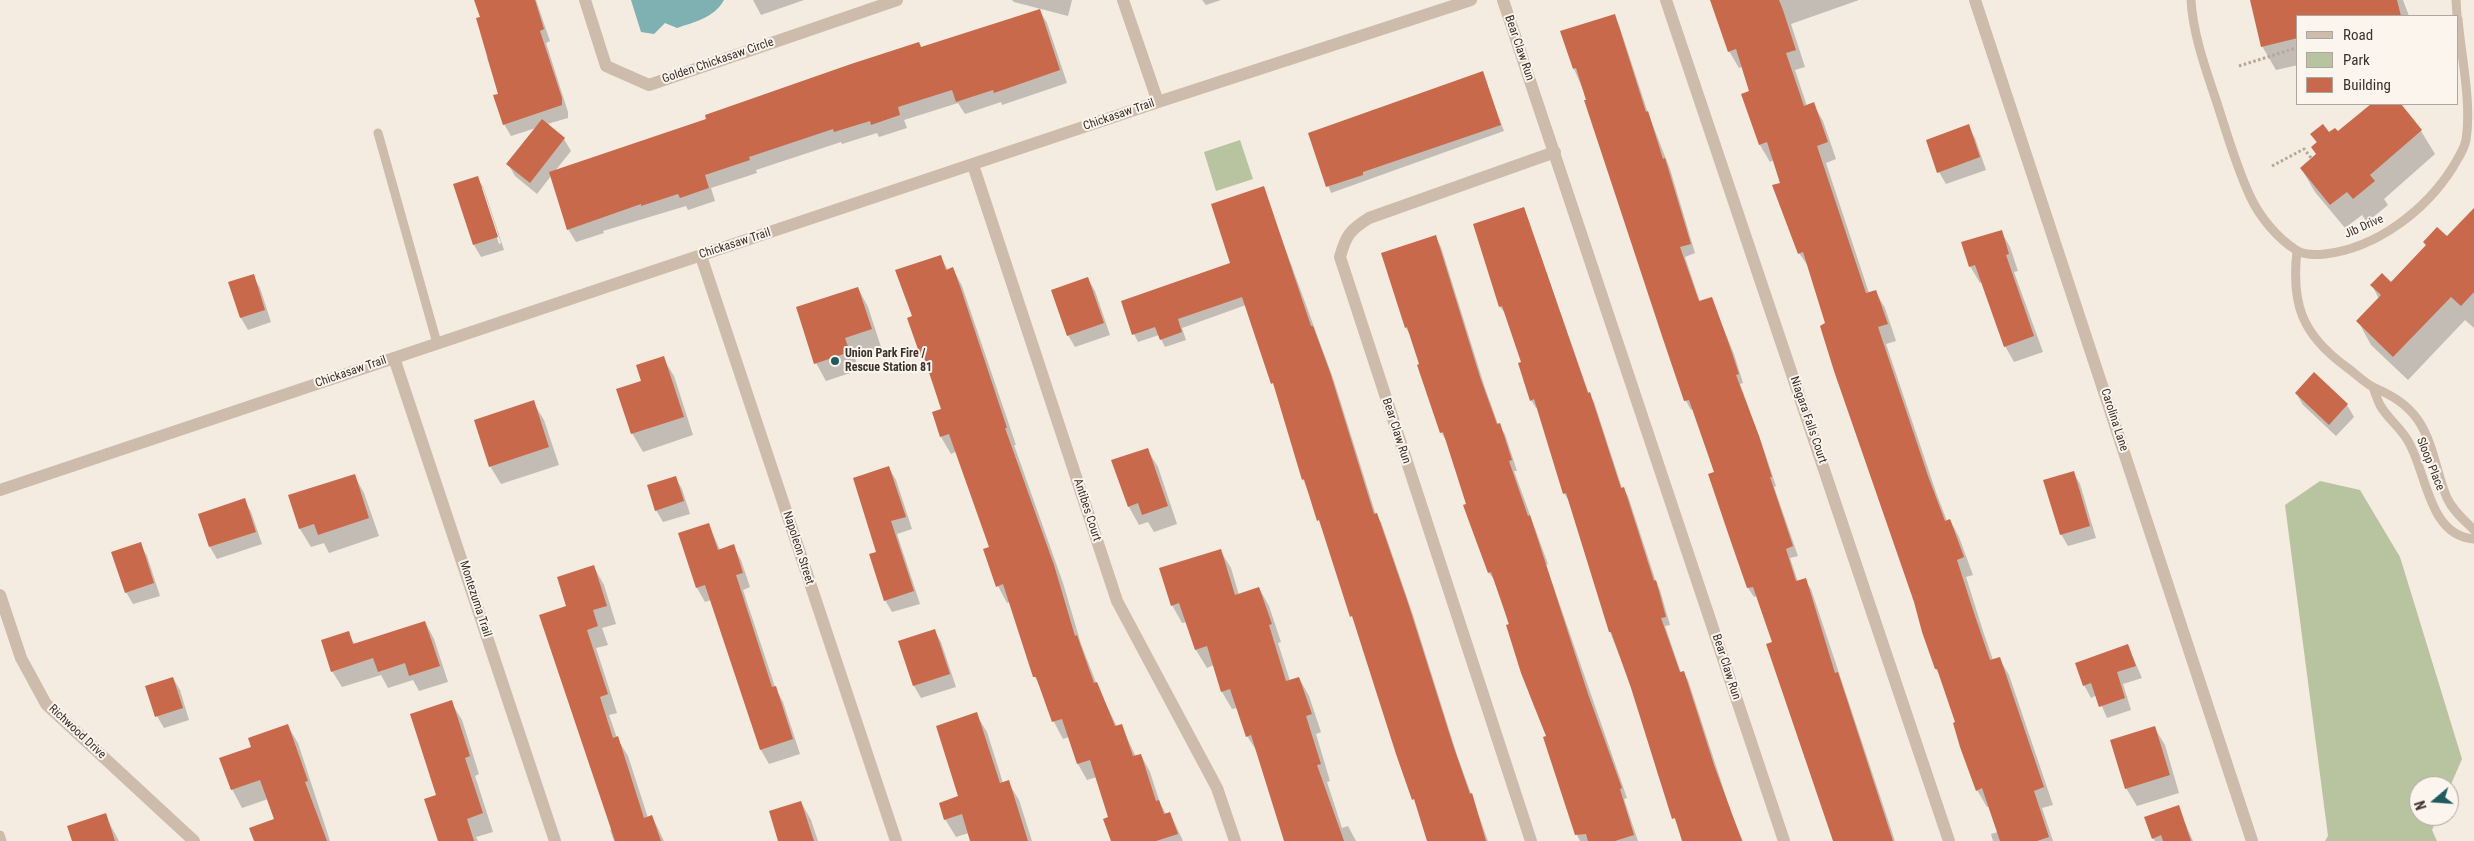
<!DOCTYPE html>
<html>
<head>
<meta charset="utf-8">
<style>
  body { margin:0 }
  #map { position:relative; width:2474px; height:841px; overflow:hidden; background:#f4ebe1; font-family:"Roboto Condensed",sans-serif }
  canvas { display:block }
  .legend { position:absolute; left:2296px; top:15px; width:162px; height:90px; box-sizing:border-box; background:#fbf5ee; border:1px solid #aea6a0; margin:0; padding:6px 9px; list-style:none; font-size:15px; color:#3b302b }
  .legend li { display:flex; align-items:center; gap:10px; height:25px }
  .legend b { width:25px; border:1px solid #aea6a0 }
  .north { position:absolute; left:2409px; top:776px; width:50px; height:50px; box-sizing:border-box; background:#fbf5ee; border:1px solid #aea6a0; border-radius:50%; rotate:252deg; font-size:14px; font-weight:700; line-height:20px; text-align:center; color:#3b302b }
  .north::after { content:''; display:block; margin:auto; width:18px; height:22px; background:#1f5a5e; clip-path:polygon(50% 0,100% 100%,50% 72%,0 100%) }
</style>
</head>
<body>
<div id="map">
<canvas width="2474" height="841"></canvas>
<ul class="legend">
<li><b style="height:6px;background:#cdbbac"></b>Road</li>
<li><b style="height:14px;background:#b8c4a0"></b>Park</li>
<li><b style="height:14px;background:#c8694b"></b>Building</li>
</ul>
<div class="north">N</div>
</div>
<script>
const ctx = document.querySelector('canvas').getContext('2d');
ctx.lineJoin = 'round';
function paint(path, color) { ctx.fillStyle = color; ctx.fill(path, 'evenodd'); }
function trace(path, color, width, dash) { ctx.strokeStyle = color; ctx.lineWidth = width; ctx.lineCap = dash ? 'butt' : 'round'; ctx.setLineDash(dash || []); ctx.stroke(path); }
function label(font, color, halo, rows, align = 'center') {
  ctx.font = font + ' "Roboto Condensed",sans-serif'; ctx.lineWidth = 4; ctx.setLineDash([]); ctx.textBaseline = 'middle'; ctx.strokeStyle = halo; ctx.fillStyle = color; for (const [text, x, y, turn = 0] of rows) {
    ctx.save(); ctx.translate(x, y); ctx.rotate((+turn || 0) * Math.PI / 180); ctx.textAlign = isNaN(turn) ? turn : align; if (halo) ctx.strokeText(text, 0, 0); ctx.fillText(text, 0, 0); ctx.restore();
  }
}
const green = new Path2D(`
  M1240 140 1253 179 1216 191 1204 152Z
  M2320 481 2360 490 2400 557 2462 759 2449 789V786H2419V816H2438L2432 830 2437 841H2325L2328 836 2285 505Z`);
const water = new Path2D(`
  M631 0H724C714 18 694 22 677 28L665 23 654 34 641 32Z`);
const shadow = new Path2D(`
  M476 0H536L550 41 546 43 568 112V118L547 124 564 139 571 151 555 171 1040 11 1047 23 1067 83 1002 105 1001 102 965 114 958 103 904 120 907 128 879 137 877 133 842 144 841 142 756 170 757 173 711 188 715 201 688 210 686 206 603 231 604 233 576 242 568 229 551 176 537 194 515 176 508 164 536 128 511 136 504 124 499 94 487 58 490 57Z
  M753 0H804L761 15Z
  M1012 0H1072L1068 16 1014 2Z
  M1202 0H1221L1206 5Z
  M1718 0H1859L1791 24 1805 67 1795 70 1807 106 1813 104 1823 121 1836 159 1826 163 1869 293 1875 291 1885 308 1896 341 1886 344 1937 495 1947 521 1950 520 1959 537 1973 575 1966 577 1983 631 1993 660 1999 658 2009 675 2053 805 2042 808 2053 841H1993L1991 834 1998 832 1990 806 1987 807 1977 790 1942 678 1936 669 1810 269 1799 253 1774 160 1770 162 1760 145 1751 92 1743 67 1739 68 1729 51Z
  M2252 0H2403L2409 16H2298V65L2276 70 2262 46Z
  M1614 16 1619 25 1648 113 1670 169 1695 253 1685 257 1700 302 1711 299 1734 354 1743 383 1740 384 1763 447 1776 486 1774 487 1798 556 1790 558 1798 582 1805 580 1811 589 1895 841H1835L1774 643 1757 596 1754 597 1748 588 1732 542 1715 473 1693 409 1691 410 1686 401 1585 101H1588L1574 69Z
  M1482 72 1504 131 1331 193 1309 134Z
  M2372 104H2400L2421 131 2435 154 2384 199 2388 205 2367 222 2362 215 2345 228 2315 192 2301 168 2317 155V144L2312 135 2337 133Z
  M1968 126 1975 138 1986 170 1946 184 1939 172Z
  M477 177 484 189 504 250 481 257 474 245 455 185ZM481 188H483L501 243 499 244Z
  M1263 188 1334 381 1376 515 1381 522 1413 615 1457 755 1488 841H1429L1323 529 1303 479 1277 392 1246 305 1182 328 1186 340 1165 347 1159 335 1138 342 1134 334 1231 264Z
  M1524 208 1589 394 1594 402 1622 488 1628 496 1656 582 1660 590 1670 625 1665 626 1681 673 1683 672 1688 680 1732 815 1743 841H1683L1658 774 1632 687 1610 632 1569 501 1564 493 1538 407 1536 408 1531 400 1523 363 1506 314 1500 307 1474 225Z
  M2474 209V328L2465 320 2408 380 2371 345 2358 321 2379 299 2372 285 2391 284 2427 246 2424 242 2447 238Z
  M2001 231 2010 247 2018 271 2014 272 2043 352 2014 362 2005 346 1982 282 1980 283 1970 266Z
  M1435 237 1441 247 1485 388 1498 424 1505 434 1517 471H1514L1548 564 1546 565 1627 798 1624 799 1638 841H1580L1577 835 1547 737 1530 696 1496 582 1489 573 1472 527 1468 505 1447 442 1441 432 1421 365 1412 338 1406 328 1383 254Z
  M940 256 948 270 953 269 962 286 1016 445H1014L1063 583 1081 644 1097 685 1117 727 1121 725 1136 757 1141 755 1150 772 1160 803 1166 814 1170 813 1183 841H1112L1109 818 1097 777 1087 780 1078 764 1069 737 1063 739 1054 722 1042 690 1035 677 1010 602 1007 603 998 586 991 548 957 451 951 454 941 437 933 413 943 410 928 366 921 354 913 317Z
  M253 276 260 288 271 322 248 330 241 318 230 283Z
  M1088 279 1095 291 1110 335 1075 347 1068 335Z
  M858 288 868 307 881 347 854 356 859 370 826 381 816 363Z
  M663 358 674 376 693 435 643 452 632 433 643 382Z
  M2296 393 2347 405 2354 417 2336 436 2303 405Z
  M533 402 544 420 559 465 501 484 490 466Z
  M1147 449 1158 467 1177 524 1154 532 1148 522 1139 525 1129 507Z
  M889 468 896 480 912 529 897 534 920 604 892 612 885 600 878 553Z
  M2073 472 2080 484 2096 538 2068 546 2061 534Z
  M354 475 364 493 379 536 329 553 324 543 311 547 300 529 289 496Z
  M675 477 682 489 690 514 663 522 656 510Z
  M244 500 251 512 262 544 217 559 210 547Z
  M709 525 720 550 733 546 741 560 750 587 743 590 775 687 783 702 800 754 769 764 761 750 711 600 705 602 697 588 680 534Z
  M140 544 147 556 160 596 133 604 126 592Z
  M1220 550 1231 568 1239 595 1259 588 1269 606 1281 642 1278 643 1290 681 1299 678 1309 696 1321 732 1316 734 1330 781 1327 782 1342 828 1348 826 1356 841H1286L1258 753 1247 736 1237 708 1232 709 1222 692 1214 665 1207 668 1196 650 1187 622 1182 623 1172 605Z
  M594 567 604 585 616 624 602 628 608 645 596 648 617 713 609 715 617 738 628 756 648 818 652 816 664 841H614L610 830 613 829 568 607Z
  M425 622 434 639 448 682 419 691 413 680 388 688 381 675 342 687 332 671 348 632 355 645Z
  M934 630 941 642 956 687 921 698 914 686 900 642Z
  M2128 646 2142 678 2123 684 2131 710 2107 718 2097 695 2091 698 2084 685Z
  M173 678 180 690 189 720 164 728 157 716Z
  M451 702 462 720 479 774 475 776 493 832 476 837 478 841H439L438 796Z
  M976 714 987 732 1003 783 1008 782 1019 800 1032 841H972L969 833 956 837 945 819 960 797Z
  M287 725 298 743 330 841H255L276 819 268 799 242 808 232 789 253 748Z
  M2154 727 2165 745 2179 793 2137 806 2126 788Z
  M801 802 811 820 818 841H780Z
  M2178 807 2193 841H2155L2153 838Z
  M105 815 119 841H74Z`);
const building = new Path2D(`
  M474 0H535L544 29 540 31 562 98V105L503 125 493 95 498 94 476 18 480 17Z
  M1710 0H1779L1783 10 1796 50 1786 53 1804 106 1814 102 1828 142 1817 146 1866 293 1876 290 1888 324 1878 327 1928 476 1945 521 1950 519 1964 557 1957 560 1974 613 1990 660 2000 657 2044 787 2034 791 2049 837 2037 841H2000L1982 788 1976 791 1960 747 1953 723 1955 722 1937 669H1935L1922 632 1914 602 1834 371 1820 326 1825 323 1803 252 1798 254 1772 185 1780 183 1767 142 1759 145 1741 94 1749 91 1736 49 1728 52Z
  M2250 0H2397L2401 16H2298V38L2261 47Z
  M1040 9 1060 70 994 93 993 90 956 102 952 90 898 107 900 115 871 125 870 121 834 132 833 129 749 157 750 160 705 175 709 188 680 198 678 194 641 206V204L567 230 549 172 706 119 705 115 851 64 919 42 921 47Z
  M1615 14 1646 112 1648 111 1663 159 1665 158 1691 244 1680 247 1699 301 1712 297 1729 344 1739 374 1736 375 1759 436 1772 477H1770L1793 546 1786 549 1796 581 1806 578 1835 673 1838 672 1893 841H1833L1766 644 1772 642 1753 587 1747 588 1731 542 1708 474 1714 472 1689 400 1684 401 1663 339 1584 100H1586L1576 68 1573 69 1560 31Z
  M1483 71 1501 125 1363 172V175L1326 187 1308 133Z
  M2371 104H2401L2422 130 2370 175 2375 181 2353 199 2347 192 2330 205 2300 168 2316 154 2311 147 2317 142 2310 134 2323 124 2329 132 2335 128 2338 131Z
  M542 119 565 138 530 183 506 164Z
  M1969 124 1980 157 1937 173 1926 140Z
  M478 176 498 237 473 245 453 184Z
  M1264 186 1311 326H1313L1330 372 1374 514 1377 513 1409 606 1453 745 1470 794 1472 793 1486 841H1427L1414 799 1412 800 1396 754 1352 616 1350 617 1319 520 1317 521 1304 479 1302 480 1273 383 1271 384 1242 297 1178 319 1182 332 1160 340 1155 327 1132 335 1121 301 1230 263 1211 204Z
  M1524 207 1588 393 1590 392 1621 488 1624 487 1654 581 1656 580 1666 617 1661 618 1680 672 1684 671 1714 765 1742 841H1682L1675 818 1672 819 1631 688 1611 632H1609L1566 493 1563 494 1534 399 1530 401 1518 363 1521 362 1502 306 1499 307 1473 224Z
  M2474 208V292L2461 306 2451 297 2393 357 2356 321 2381 295 2370 285 2382 273 2391 282 2426 245 2423 242 2437 227 2447 236Z
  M2002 230 2009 254 2006 255 2034 336 2004 347 1975 265 1969 267 1961 242Z
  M1436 235 1480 377 1497 424 1500 423 1512 460 1509 461 1528 516 1530 515 1588 694 1622 788 1620 789 1634 835 1615 841H1588L1586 834 1575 835 1543 737 1546 736 1521 673 1506 625 1509 624 1491 572 1488 573 1471 527 1463 505 1466 504 1443 432 1440 433 1417 365 1419 364 1407 327 1405 328 1381 253Z
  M941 255 946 270 953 267 961 289 1007 428H1005L1054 565 1075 636 1077 635 1094 683 1097 682 1115 726 1122 724 1133 756 1141 754 1156 801 1159 800 1164 814 1170 812 1178 834 1156 841H1111L1103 819 1108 817 1090 760 1077 764 1062 719 1052 722 1036 677H1033L1003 584 996 587 983 549 989 547 949 434 940 437 932 412 941 409 923 354 920 355 907 318 912 316 895 270Z
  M254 274 265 310 240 318 228 282Z
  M1088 277 1104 323 1067 336 1051 290Z
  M858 287 872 329 845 338 850 352 814 364 796 307Z
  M664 356 684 417 631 434 616 389 641 381 636 365Z
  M2314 372 2348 404 2329 425 2295 393Z
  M534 400 549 447 489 467 474 420Z
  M1148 448 1168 506 1142 515 1138 503 1128 507 1111 460Z
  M889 466 906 517 891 521 914 591 884 601 869 554 876 552 853 478Z
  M2074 471 2090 526 2060 535 2043 480Z
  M355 474 369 518 318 535 314 524 299 529 288 495Z
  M676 476 684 501 655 511 647 485Z
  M245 498 256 532 209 547 198 514Z
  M709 523 718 550 734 544 743 573 736 575 772 687 776 686 793 739 760 750 705 585 696 588 678 533Z
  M141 542 154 583 125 593 111 552Z
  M1221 549 1235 595 1259 587 1272 624 1269 625 1286 681 1299 677 1312 714 1306 716 1321 764 1317 765 1344 841H1284L1251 735 1246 737 1230 689 1221 692 1207 646 1195 650 1179 603 1171 606 1159 568Z
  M594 565 607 606 593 610 598 626 587 630 608 694 600 697 613 738 618 736 644 818 652 815 661 841H615L539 615 566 606 557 577Z
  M425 621 440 666 409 676 405 663 378 672 373 658 331 672 321 640 349 631 353 644Z
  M935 629 950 674 913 686 898 641Z
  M2128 644 2136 666 2117 672 2125 698 2099 707 2091 683 2083 686 2075 663Z
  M173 677 183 708 155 717 145 686Z
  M452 700 470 756 465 758 483 813 467 819 474 841H438L424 799 436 795 410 714Z
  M977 712 1000 783 1009 780 1028 841H970L962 814 944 820 939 803 958 796 936 726Z
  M288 724 308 781 305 782 327 841H254L249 828 274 819 260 780 231 790 219 758 251 747 248 738Z
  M2155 726 2170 775 2125 789 2110 740Z
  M801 801 814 841H778L769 811Z
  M2179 805 2191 841H2163L2161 835 2152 839 2144 817Z
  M106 813 115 841H72L67 826Z`);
const path = new Path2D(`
  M2239 66 2296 48
  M2272 166 2304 149 2312 159`);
const service = new Path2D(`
  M2191 0C2193 35 2206 70 2217 103 2227 134 2236 166 2250 196 2259 216 2277 238 2296 250 2304 255 2316 255 2325 254 2377 248 2426 210 2453 167 2458 158 2464 150 2466 140 2472 103 2461 56 2458 19
  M2456 0 2457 16
  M378 133 437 343
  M2297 251C2291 304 2302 334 2345 366 2354 372 2363 382 2373 387 2391 395 2406 403 2418 420 2434 444 2436 472 2447 498 2453 511 2464 520 2474 530
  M2373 387C2375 392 2377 399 2380 405 2387 418 2401 428 2408 441 2427 472 2428 536 2474 539
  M0 835 2 841`);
const minor = new Path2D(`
  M585 0 606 66 649 85 897 0
  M1503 0 1784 841
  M1666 0 1949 841
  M1975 0 2252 841
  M973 165 1117 601 1217 788 1235 841
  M701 256 896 841
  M394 358 555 841
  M0 595 21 658 46 704 194 841
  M1531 841 1340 257C1346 235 1350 230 1369 218L1555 152`);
const tertiary = new Path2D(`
  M1123 0 1158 102
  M0 490 1158 102 1471 0`);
const markers = [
  [835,361,5,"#1f5a5e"]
];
const streetNames = [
  ["Bear Claw Run",1519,48,71],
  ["Golden Chickasaw Circle",718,61,-19],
  ["Chickasaw Trail",1119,115,-19],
  ["Jib Drive",2364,227,-24],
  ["Chickasaw Trail",735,244,-18],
  ["Chickasaw Trail",351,372,-19],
  ["Niagara Falls Court",1808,420,71],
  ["Carolina Lane",2114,420,72],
  ["Bear Claw Run",1396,431,72],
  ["Sloop Place",2430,464,68],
  ["Antibes Court",1087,510,72],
  ["Napoleon Street",798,548,72],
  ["Montezuma Trail",475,599,72],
  ["Bear Claw Run",1726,667,72],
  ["Richwood Drive",77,732,43]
];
const poiNames = [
  ["Union Park Fire /",845,354],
  ["Rescue Station 81",845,368]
];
paint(green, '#b8c4a0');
paint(water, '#7fb0b2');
paint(shadow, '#0003');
paint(building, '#c8694b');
trace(path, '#b9a596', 3, [2.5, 2.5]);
trace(service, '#cdbbac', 9);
trace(minor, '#cdbbac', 12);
trace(tertiary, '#cdbbac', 12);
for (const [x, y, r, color] of markers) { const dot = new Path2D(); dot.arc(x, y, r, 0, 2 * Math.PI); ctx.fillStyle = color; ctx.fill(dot); trace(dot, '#fbf5ee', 2); }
label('12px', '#3b302b', '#fbf5ee', streetNames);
label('bold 12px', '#3b302b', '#fbf5ee', poiNames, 'left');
</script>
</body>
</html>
